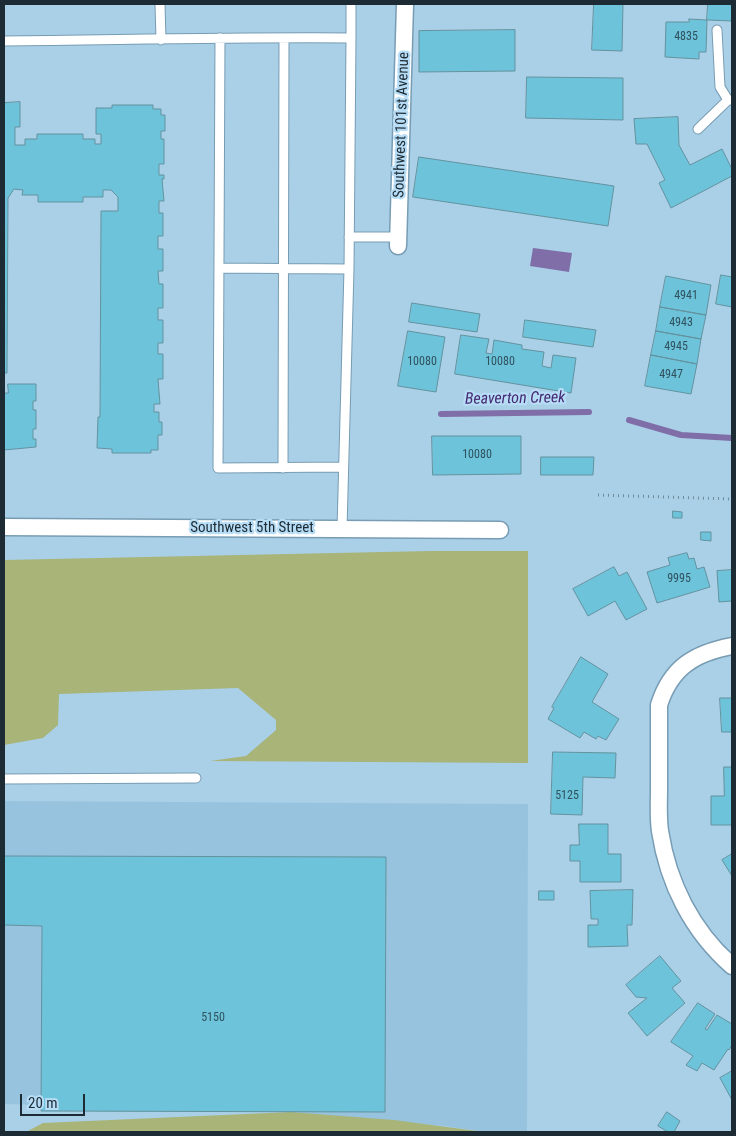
<!DOCTYPE html>
<html>
<head>
<meta charset="utf-8">
<style>
  body { margin:0 }
  #map { position:relative; width:736px; height:1136px; overflow:hidden; background:#aad0e8; font-family:"Roboto Condensed",sans-serif }
  canvas { display:block }
  .frame { position:absolute; inset:0; border:5px solid #1c2b34; pointer-events:none }
  .scale { position:absolute; left:20px; top:1094px; width:65px; height:22px; box-sizing:border-box; border:2px solid #1c2b34; border-top:0; padding-left:6px; font-size:15px; line-height:18px; white-space:nowrap; color:#1c2b34; -webkit-text-stroke:4px #b7ddf6; paint-order:stroke }
</style>
</head>
<body>
<div id="map">
<canvas width="736" height="1136"></canvas>
<div class="frame"></div>
<div class="scale">20 m</div>
</div>
<script>
const ctx = document.querySelector('canvas').getContext('2d');
ctx.lineJoin = 'round';
function paint(path, color) { ctx.fillStyle = color; ctx.fill(path, 'evenodd'); }
function trace(path, color, width, dash) { ctx.strokeStyle = color; ctx.lineWidth = width; ctx.lineCap = dash ? 'butt' : 'round'; ctx.setLineDash(dash || []); ctx.stroke(path); }
function label(font, color, halo, rows, align = 'center') {
  ctx.font = font + ' "Roboto Condensed",sans-serif'; ctx.lineWidth = 4.5; ctx.setLineDash([]); ctx.textBaseline = 'middle'; ctx.strokeStyle = halo; ctx.fillStyle = color; for (const [text, x, y, turn = 0] of rows) {
    ctx.save(); ctx.translate(x, y); ctx.rotate((+turn || 0) * Math.PI / 180); ctx.textAlign = isNaN(turn) ? turn : align; if (halo) ctx.strokeText(text, 0, 0); ctx.fillText(text, 0, 0); ctx.restore();
  }
}
const built = new Path2D(`
  M4 801 528 804 527 1132H485L445 1126 291 1112 4 1104Z`);
const green = new Path2D(`
  M430 551H528V763L210 761 246 756 276 730V720L238 688 59 694 58 725 43 738 4 745V560Z
  M291 1112 394 1120 485 1132H26L43 1123Z`);
const water = new Path2D(`
  M533 248 572 253 569 272 530 266Z`);
const stream = new Path2D(`
  M441 414 589 412
  M629 420 681 435 732 438`);
const building = new Path2D(`
  M594 4H623L622 51 592 50Z
  M708 4H732V21L707 20Z
  M689 19 707 20 706 52H699V59L665 57 666 22H689Z
  M515 30V71L419 72V31Z
  M527 77 623 78V120L526 118Z
  M20 102V127H15V145H25V139H37V134H83V139H95V144H101V134H96V108H112V105H153V109H161V115H165V131H161V139H164V164H159V175H164V179H162L164 201H159V213H163V236H158V249H163V271H158L159 284H163V308H158V320H163V343H158V354H163V379H158L160 404H154V412H159V422H162V435H158V450H151V453H112V449L97 448 98 417H100L101 211H118V197L111 190H103V197H83V202H38V195H22L23 190 14 189 8 198 7 373H4V103Z
  M678 117 679 145 690 165 722 149 732 169V176L671 208 659 183 665 180 647 144H636L634 119Z
  M419 157 614 186 608 226 413 197Z
  M721 275 732 277V307L716 304Z
  M666 276 711 285 706 315 660 307Z
  M412 303 480 314 477 332 409 322Z
  M660 307 706 315 701 339 656 331Z
  M525 320 596 330 593 347 523 337Z
  M408 331 445 337 436 392 398 386Z
  M656 331 701 339 697 364 651 355Z
  M461 335 489 339 486 353 492 354 494 340 522 345V349L544 352 542 366 551 368 553 355 576 358 571 393 455 374Z
  M651 355 697 364 691 394 645 386Z
  M8 384H36V401H33V410H36V429H33V439H36V447L4 450V393H8Z
  M432 436H521V474L433 475Z
  M541 457H594L593 475H541Z
  M673 511 682 512V518H673Z
  M701 532H711V541L701 540Z
  M687 553 689 559 694 558 697 569 704 567 710 587 657 603 647 572 670 565 668 558Z
  M614 567 619 576 627 572 647 609 626 620 615 601 588 616 573 589Z
  M732 570V601L719 602 717 571Z
  M581 657 608 674 592 702 619 719 606 740 598 736 596 739 584 732 580 738 548 719 554 708 552 707Z
  M720 698H732V732H722Z
  M553 752 616 753 615 778 583 777 582 815 551 814Z
  M724 767H732V825H711V796H724Z
  M579 824H608V854H621V882H580V861H570V845H579Z
  M732 854V876L722 860Z
  M4 856 386 857 385 1112 41 1111 42 926 4 925Z
  M633 890 632 925H627L628 946 588 947V925H598V919H591L590 891Z
  M539 891H554V900H539Z
  M660 956 681 981 672 988 685 1003 647 1036 628 1013 647 998 636 997 626 985Z
  M698 1003 715 1014 705 1029 707 1030 717 1015 732 1024V1045L729 1050 728 1049 714 1070 702 1063 697 1071 686 1065 693 1056 671 1042Z
  M732 1071V1100L720 1078Z
  M667 1112 680 1121 674 1132H668L658 1126Z`);
const path = new Path2D(`
  M598 495 732 499`);
const lane = new Path2D(`
  M160 4 161 40
  M717 30 720 87 728 100H732
  M220 38 218 468 343 467
  M351 38V4
  M4 41C119 40 235 37 351 38L349 269 342 529
  M698 129 728 100
  M349 237H398
  M219 268 349 269
  M283 468 284 38
  M4 779 196 778`);
const street = new Path2D(`
  M398 246 405 4
  M4 527 500 530
  M732 646C695 653 671 667 659 705 659 733 659 761 659 789 659 802 658 817 660 831 668 883 692 931 732 966`);
const numberNames = [
  ["4835",686,37],
  ["4941",686,296],
  ["4943",681,323],
  ["4945",676,347],
  ["10080",422,362],
  ["10080",500,362],
  ["4947",671,375],
  ["10080",477,455],
  ["9995",679,579],
  ["5125",567,796],
  ["5150",213,1018]
];
const streetNames = [
  ["Southwest 101st Avenue",402,125,-88],
  ["Southwest 5th Street",252,528]
];
const waterNames = [
  ["Beaverton Creek",515,399,-1]
];
paint(built, '#97c3df');
paint(green, '#a8b478');
paint(water, '#7f6ea8');
trace(stream, '#7f6ea8', 6);
paint(building, '#6cc3da');
trace(building, '#64929f', 1);
trace(lane, '#779cb3', 11);
trace(street, '#779cb3', 19);
trace(path, '#6e8b9c', 3, [1, 4]);
trace(lane, '#fff', 9);
trace(street, '#fff', 16);
label('12px', '#30515e', null, numberNames);
label('15px', '#1c2b34', '#b7ddf6', streetNames);
label('italic 16px', '#442871', '#b7ddf6', waterNames);
</script>
</body>
</html>
